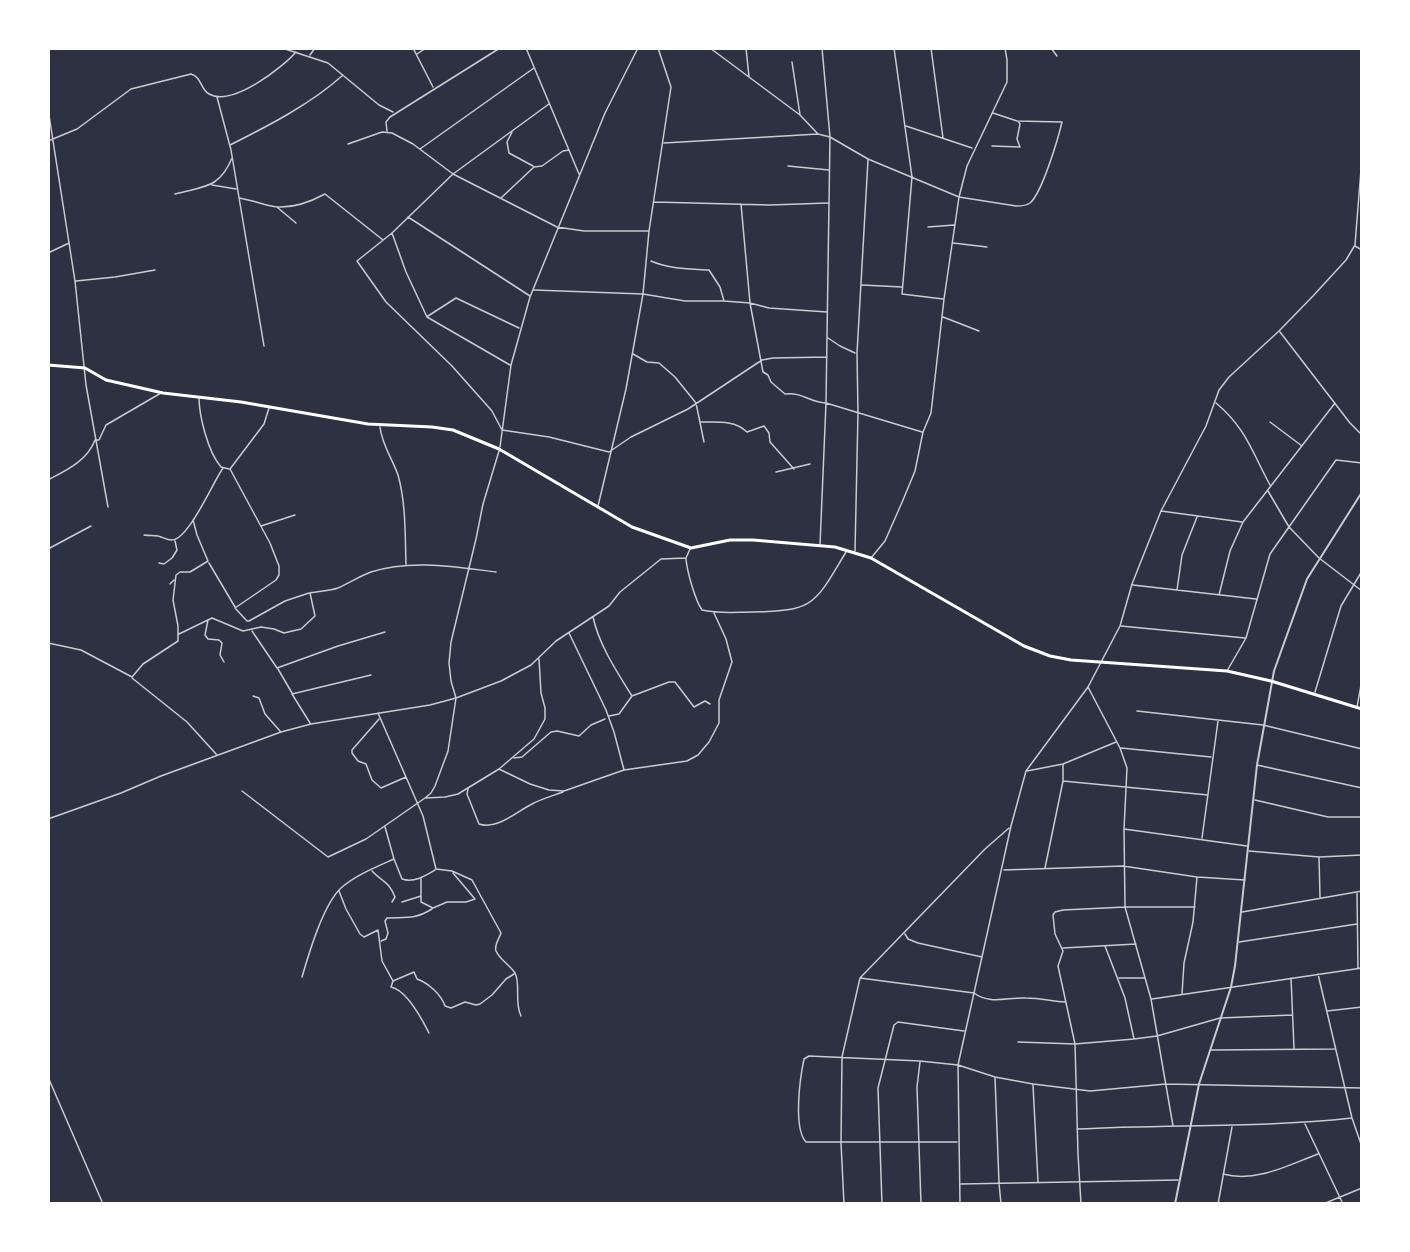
<!DOCTYPE html>
<html>
<head>
<meta charset="utf-8">
<style>
  body { margin:0 }
  #map { position:relative; width:1410px; height:1252px; overflow:hidden; background:#2d3142; font-family:Mulish,sans-serif }
  canvas { display:block }
  .frame { position:absolute; inset:0; border:50px solid #fff; pointer-events:none }
</style>
</head>
<body>
<div id="map">
<canvas width="1410" height="1252"></canvas>
<div class="frame"></div>
</div>
<script>
const ctx = document.querySelector('canvas').getContext('2d');
ctx.lineJoin = 'round';
function trace(path, color, width, dash) { ctx.strokeStyle = color; ctx.lineWidth = width; ctx.lineCap = dash ? 'butt' : 'round'; ctx.setLineDash(dash || []); ctx.stroke(path); }
const minor = new Path2D(`
  M282 48 328 63 379 105 393 112
  M413 48 433 87
  M526 48 579 174
  M710 48 800 115 818 134 830 137 868 159 959 197 1016 206C1021 206 1026 206 1030 203 1042 193 1058 139 1062 122L1017 121 993 113
  M746 48 749 77
  M894 48 912 177 902 294 943 299
  M931 48 943 138
  M1051 48 1057 56
  M417 54 426 48
  M310 55 315 48
  M792 62 800 115
  M217 97 231 150 264 346
  M549 104 453 174 392 233 357 261 386 302 452 366 492 411 502 430 549 437 609 452 631 437 688 409 762 360 773 358 827 357
  M48 109 75 281 86 385 108 507
  M906 126 972 148
  M387 131 386 122 390 117 500 48
  M512 132 507 142 509 153 533 166
  M48 141 77 129 131 89 191 74C202 77 200 89 209 94 232 107 282 68 296 52
  M664 143 818 134
  M348 144 382 132 392 133 413 144 453 174 557 227 584 231H648
  M230 145C268 126 311 104 343 75
  M992 146 1020 147 1017 139 1020 124 1018 121
  M420 149 534 68
  M788 166 829 170
  M212 185 236 189
  M175 194C204 186 219 189 232 158
  M239 198C252 200 267 206 277 207 293 208 312 201 325 194L383 240
  M501 198 534 167 542 166 563 151 569 150
  M654 202 770 205 828 203
  M741 204 750 303 769 308 827 312
  M278 208 296 223
  M408 217 530 296
  M928 227 954 225
  M392 233 406 272 427 317 510 365
  M953 243 987 247
  M1355 246 1362 250
  M48 253 69 243
  M651 261C669 269 690 269 709 270L720 287 724 301 750 303 763 372 768 375 771 382 785 394C803 392 808 402 826 403L922 432
  M76 281 115 277 155 270
  M862 285 902 287
  M534 290 643 294 685 301H723
  M428 316 456 298 519 328
  M943 317 979 331
  M1280 332 1350 423 1362 435
  M828 338 840 346 855 353
  M633 354 647 362 659 363 675 377 696 403 704 442
  M199 397C199 416 208 452 221 467L229 469
  M1216 403C1246 428 1252 452 1270 485
  M269 408 264 424 230 469 270 543 279 566V575L276 580 235 608 247 621H249L285 601 309 593
  M701 422C717 422 735 420 747 432L764 426 769 433 770 442 794 469
  M1270 422 1302 446
  M380 427C382 445 392 458 398 475 406 503 405 535 406 564
  M500 447 511 365 530 297 605 113 638 48
  M776 472 810 464
  M48 480C67 470 87 461 95 440H99L106 425 161 393
  M1268 491 1289 527 1319 558 1362 591
  M598 506 626 389 643 294 649 231 671 87 658 48
  M1161 511 1242 522
  M261 526 295 515
  M144 535C149 536 154 535 158 536 163 537 166 540 172 540 189 539 213 482 223 468
  M820 545 826 403 830 137 822 48
  M48 549 91 526
  M855 551 858 413 857 353 868 160
  M871 558 885 541 903 500 915 471 923 432 931 413 944 299 959 197 967 166 1007 82V60L1005 48
  M686 559C687 571 695 600 702 610 719 614 736 612 753 612 816 611 815 603 846 552
  M159 563 164 564 172 558 177 550 175 541
  M209 563 235 607
  M170 584 174 580
  M1133 585 1256 599
  M1177 590 1182 555 1197 517
  M1219 595 1230 551 1243 522 1335 403
  M593 617C599 645 617 672 632 696
  M208 620 205 635 208 639 219 640 222 643 220 655 224 662
  M1121 626 1245 638
  M252 631 277 668 338 646 385 632
  M569 633 606 710 614 732 624 770
  M179 634 212 618 243 631 261 627 274 629 284 633 301 629 315 616 310 593C319 591 329 591 338 588 349 583 360 576 371 572 411 559 456 567 496 572
  M48 643 81 650 132 677 143 664 178 641V626L173 600 176 575 180 572H190L208 561 197 535 193 520
  M278 669 292 693
  M1227 671 1246 638 1270 554 1336 460 1362 463
  M132 678 187 722 217 755
  M1088 687 1120 748 1127 768 1124 829 1125 907 1151 999 1173 1126
  M1315 692 1341 606 1362 571
  M253 696 259 698 265 714 280 731
  M1357 707 1362 680
  M1137 711 1263 725 1362 749
  M378 713 423 816 436 869 452 871 472 880 501 933C499 939 494 945 496 951 500 960 510 965 515 973 521 984 514 1002 521 1016
  M609 716 619 714 632 696 669 682H675L694 707 705 701 710 704
  M379 719 352 750V753L358 761 366 764 372 780 381 788 406 777
  M310 723 292 694 371 675
  M1121 748 1211 757
  M514 758 522 757 551 732 557 731 579 736 591 725 605 719
  M1257 765 1362 788
  M499 769 530 784 549 790 564 791 624 770 687 761 698 755 709 742 719 723V700L732 662 726 639 714 613
  M1027 771 1063 764 1116 742
  M1063 781 1208 795
  M468 789 467 794 479 824C497 830 516 812 532 804 541 799 552 796 563 792
  M242 791 328 857 366 839 425 798 431 793 435 786 448 751 456 698 451 681 449 663 451 642 476 539 483 504 499 451
  M426 798 445 797 458 794 499 769 534 739 545 719V708L541 693 539 659
  M1255 800 1328 817H1362
  M48 819 121 793 161 776 281 732 311 724 430 705 456 698 501 681 531 665 556 641 609 606 620 592 661 559 686 558 690 549
  M1124 829 1247 846
  M1202 838 1218 721
  M1249 851 1319 857 1362 855
  M1319 857 1320 897
  M394 859 402 879C414 883 425 876 435 870
  M1045 868 1063 781V764
  M1004 870 1123 866 1197 877 1245 880
  M372 871C381 881 389 881 395 897L392 902
  M339 891 346 909 360 934 364 937 378 930 382 961 393 981 391 987C406 990 422 1019 429 1033
  M1357 893 1358 968
  M421 896V902L433 908 447 902H466L475 899 453 873
  M402 902 421 896V879
  M1242 912 1362 891
  M905 934 908 939 918 943 982 957
  M381 941 386 939 388 933 385 921 387 918C406 917 414 920 432 909
  M1239 942 1357 924
  M1105 946 1125 998 1134 1039
  M1063 948 1136 944
  M1318 974 1352 1118 1362 1147
  M302 977C309 953 323 905 341 888 356 875 376 867 394 859L385 827
  M860 978 974 993C990 1005 1008 997 1026 998 1039 998 1052 1001 1065 1002
  M1119 978H1144
  M1291 978 1294 1048
  M393 981 414 972 417 979C428 983 441 994 445 1006L451 1008 465 1002 476 1005 480 1004 492 995 506 979 514 974
  M1182 994 1184 963 1193 922 1197 877
  M1152 999 1362 968
  M1327 1011 1362 1007
  M1018 1042 1075 1044 1134 1039 1157 1036 1220 1018 1292 1015
  M1211 1050 1335 1049
  M920 1062 917 1087 921 1204
  M48 1077 103 1204
  M995 1077 999 1183 1001 1204
  M1033 1085 1038 1182
  M1305 1124 1343 1204
  M1077 1129C1169 1124 1261 1128 1352 1118
  M957 1142H806C793 1128 800 1078 804 1059L809 1056 920 1061 958 1065 995 1077 1033 1084 1090 1091 1166 1084 1362 1088
  M1223 1174C1256 1183 1288 1165 1318 1154
  M961 1184 1178 1180
  M844 1204 841 1143 842 1057 860 978 985 849 1009 828
  M882 1204 878 1088 894 1025 898 1022 964 1031
  M960 1204 958 1065 1011 826 1026 771 1088 687 1120 626 1132 584 1161 511 1206 426 1219 390 1229 377 1279 331 1313 296 1346 260 1355 245 1362 157
  M1081 1204 1078 1154 1075 1044 1058 966 1063 951 1055 934 1053 915 1055 912 1063 910 1125 907H1195
  M1218 1204 1232 1127
  M1323 1204 1362 1188`);
const tertiary = new Path2D(`
  M1175 1204 1199 1084 1231 987 1235 966 1257 765 1274 671 1307 579 1362 492`);
const secondary = new Path2D(`
  M48 365 85 368 106 380 163 393 241 402 368 424 432 427 453 430 499 449 632 527 691 548 730 540H753L835 547 871 558 1024 646 1050 656 1071 660 1227 671 1271 681 1362 709`);
trace(minor, '#caccd0', 1.5);
trace(tertiary, '#caccd0', 2);
trace(secondary, '#fff', 3);
</script>
</body>
</html>
